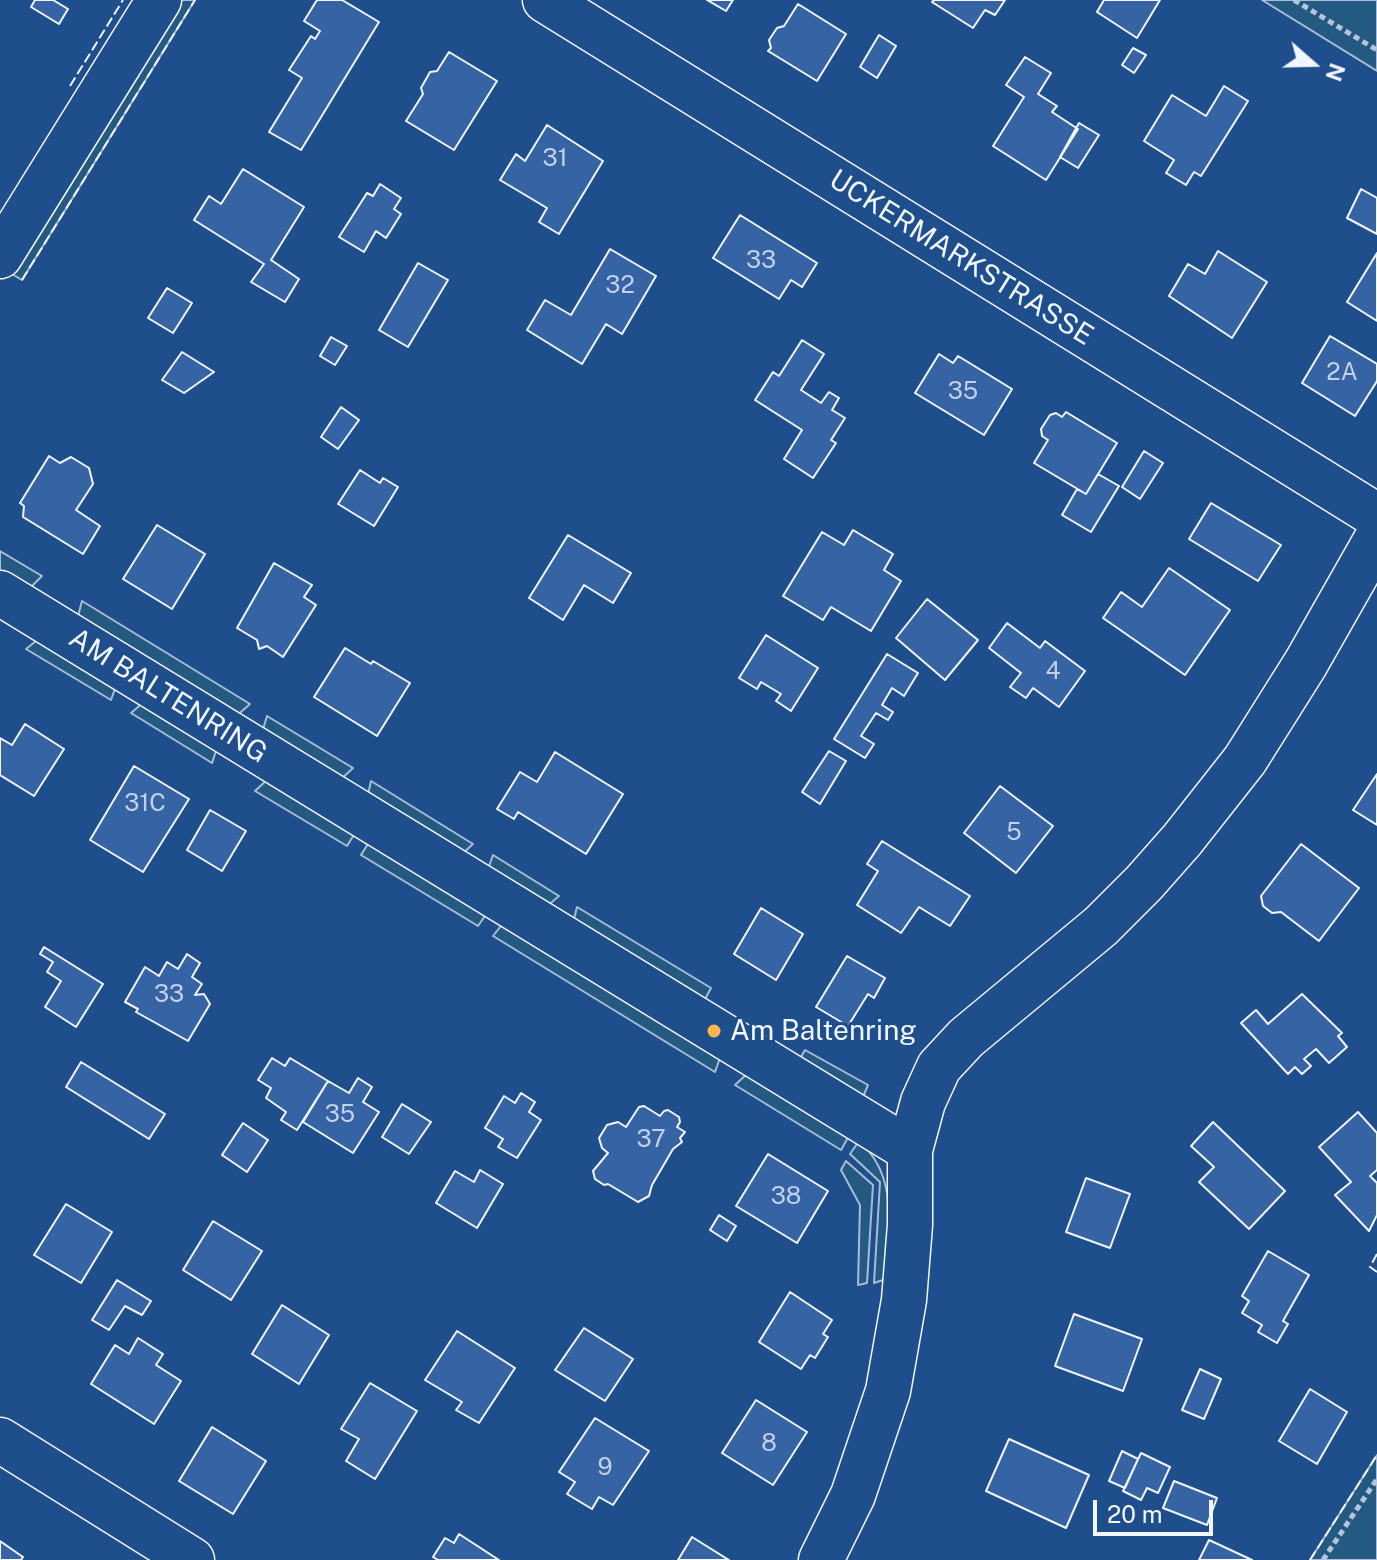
<!DOCTYPE html>
<html>
<head>
<meta charset="utf-8">
<style>
  body { margin:0 }
  #map { position:relative; width:1377px; height:1560px; overflow:hidden; background:#1f4e8c; font-family:"Public Sans",sans-serif }
  canvas { display:block }
  .north { position:absolute; left:1273px; top:24px; width:80px; height:80px; -webkit-text-stroke:6px #1f4e8c; paint-order:stroke; rotate:110deg; font-size:22px; font-weight:700; line-height:32px; text-align:center; color:#f2f6ff }
  .north::after { content:''; display:block; margin:auto; width:28px; height:36px; background:#f2f6ff; clip-path:polygon(50% 0,100% 100%,50% 72%,0 100%) }
  .scale { position:absolute; left:1093px; top:1500px; width:120px; height:36px; box-sizing:border-box; border:4px solid #f2f6ff; border-top:0; padding-left:10px; font-size:24px; line-height:28px; white-space:nowrap; color:#f2f6ff; -webkit-text-stroke:6px #1f4e8c; paint-order:stroke }
</style>
</head>
<body>
<div id="map">
<canvas width="1377" height="1560"></canvas>
<div class="north">N</div>
<div class="scale">20 m</div>
</div>
<script>
const ctx = document.querySelector('canvas').getContext('2d');
ctx.lineJoin = 'round';
function paint(path, color) { ctx.fillStyle = color; ctx.fill(path, 'evenodd'); }
function trace(path, color, width, dash) { ctx.strokeStyle = color; ctx.lineWidth = width; ctx.lineCap = dash ? 'butt' : 'round'; ctx.setLineDash(dash || []); ctx.stroke(path); }
function label(font, color, halo, rows, align = 'center') {
  ctx.font = font + ' "Public Sans",sans-serif'; ctx.lineWidth = 6; ctx.setLineDash([]); ctx.textBaseline = 'middle'; ctx.strokeStyle = halo; ctx.fillStyle = color; for (const [text, x, y, turn = 0] of rows) {
    ctx.save(); ctx.translate(x, y); ctx.rotate((+turn || 0) * Math.PI / 180); ctx.textAlign = isNaN(turn) ? turn : align; if (halo) ctx.strokeText(text, 0, 0); ctx.fillText(text, 0, 0); ctx.restore();
  }
}
const green = new Path2D(`
  M176 0H195L22 280 7 271Z
  M1262 0H1377V71Z
  M0 551 42 576 28 590 0 573Z
  M82 601 250 704 234 718 77 620Z
  M41 637 117 683 111 700 26 649Z
  M145 701 218 745 212 763 131 713Z
  M267 716 353 768 338 782 261 736Z
  M269 778 357 830 347 846 255 791Z
  M371 781 473 844 460 856 367 799Z
  M371 839 485 909V916L478 926 361 855Z
  M493 855 559 896 545 908 487 872Z
  M577 907 711 988 702 1005 572 927Z
  M504 922 721 1055 715 1072 493 936Z
  M805 1050 868 1085 863 1097 797 1064Z
  M748 1073 850 1134 841 1150 735 1085Z
  M859 1141C900 1177 888 1231 886 1279L874 1283 880 1182 850 1154Z
  M846 1161 873 1185 867 1283 858 1285 860 1205 841 1170Z
  M1377 1455V1560H1310Z`);
const building = new Path2D(`
  M35 0H53L68 9 59 24 31 7Z
  M317 0H342L379 22 301 150 269 132 302 78 289 70 311 36 315 39 320 31 304 21Z
  M707 0H733L726 11Z
  M934 0H1005L995 15 985 10 973 28 932 2Z
  M1104 0H1160L1137 38 1097 12Z
  M798 4 846 34 817 81 768 51 771 48 769 40 777 28 784 26Z
  M879 35 896 46 877 78 860 67Z
  M1133 48 1146 55 1134 73 1122 65Z
  M449 52 497 81 454 150 406 121 423 94 421 88 430 72 437 71Z
  M1025 57 1051 73 1038 94 1057 106 1052 112 1078 129 1046 180 993 146 1024 97 1006 85Z
  M1224 86 1248 101 1201 176 1194 172 1186 185 1166 173 1174 160 1144 141 1172 95 1206 116Z
  M1079 123 1099 135 1078 168 1060 157Z
  M547 125 603 161 559 234 539 222 547 208 500 180 516 154 525 161Z
  M243 169 304 207 271 260 299 279 285 302 251 282 264 264 194 220 209 196 221 204Z
  M380 184 401 198 394 209 401 214 386 238 376 231 364 252 339 237 367 193 373 196Z
  M1361 189 1377 198V234L1347 218Z
  M740 215 817 263 802 287 791 280 779 299 713 258Z
  M610 249 656 276 622 334 606 324 582 364 527 330 545 300 571 315Z
  M1218 251 1267 282 1232 338 1169 296 1188 264 1205 274Z
  M1377 253V321L1347 302Z
  M418 263 448 280 408 347 379 330Z
  M167 288 192 303 173 333 148 318Z
  M1330 336 1377 364V381L1355 416 1302 383Z
  M331 337 347 346 335 365 320 356Z
  M802 340 824 354 801 390 821 403 829 392 839 398 832 410 845 418 831 440 836 443 813 478 784 459 802 430 755 400 773 372 779 376Z
  M182 352 214 372 184 393 162 380Z
  M939 354 953 363 958 356 1012 389 984 435 915 393Z
  M341 407 359 420 338 449 321 437Z
  M1066 412 1117 443 1086 494 1034 463 1048 440 1042 436 1041 429 1050 415 1056 413 1062 417Z
  M1144 451 1163 463 1140 499 1122 487Z
  M49 456 60 463 71 457 89 468 93 484 76 510 100 526 83 554 23 517 24 506 20 503Z
  M360 470 380 483 383 478 398 487 374 526 338 504Z
  M1098 474 1119 486 1091 532 1062 515 1077 489 1086 494Z
  M1211 503 1281 545 1258 581 1189 539Z
  M157 525 205 554 172 609 123 579Z
  M853 530 893 554 884 570 901 581 871 631 831 607 823 620 783 596 822 532 844 545Z
  M568 535 631 573 613 603 584 585 563 620 529 598Z
  M274 563 312 585 304 597 316 605 283 657 267 646 259 649 257 640 237 628Z
  M1169 568 1230 610 1185 675 1103 618 1121 592 1142 607Z
  M927 599 978 640 945 680 896 638Z
  M1007 623 1040 648 1045 641 1085 671 1059 707 1033 688 1026 698 1010 687 1021 673 989 648Z
  M766 635 818 668 791 711 776 701 781 694 761 682 757 689 739 678Z
  M345 648 371 664 373 661 410 683 377 736 314 697Z
  M887 654 918 673 904 696 892 688 882 705 893 712 888 720 876 713 861 736 874 744 865 758 834 739Z
  M25 724 64 749 34 796 0 775V738L12 745Z
  M829 751 846 761 820 804 802 792Z
  M555 752 623 794 586 854 518 812 514 819 497 809 520 772 537 782Z
  M134 766 189 799 143 872 90 840Z
  M1377 774V825L1353 810Z
  M1000 786 1053 826 1016 873 964 833Z
  M210 810 246 831 222 871 187 850Z
  M882 841 970 896 950 926 919 907 901 933 857 905 878 871 867 864Z
  M1301 844 1359 888 1319 941 1281 912 1272 913 1263 906 1261 896Z
  M761 908 803 934 776 980 734 954Z
  M44 947 103 984 76 1027 45 1007 61 981 47 972 53 962 40 954Z
  M187 954 200 963 192 977 202 984 195 995 204 994 210 1004 188 1041 136 1012 138 1009 125 1002 145 967 159 976 167 962 178 969Z
  M847 956 885 978 874 998 868 994 848 1026 816 1007Z
  M1302 994 1342 1033 1338 1036 1347 1047 1329 1063 1316 1049 1304 1059 1311 1066 1302 1074 1295 1067 1288 1074 1241 1023 1256 1010 1268 1024Z
  M272 1058 285 1066 290 1058 328 1081 297 1130 281 1120 286 1112 266 1098 271 1088 258 1080Z
  M81 1062 165 1114 149 1139 66 1087Z
  M358 1078 372 1087 363 1102 379 1112 353 1153 303 1122 328 1081 349 1093Z
  M521 1093 535 1102 529 1112 541 1120 517 1158 498 1147 503 1139 485 1128 504 1096 515 1103Z
  M402 1104 431 1122 409 1154 382 1137Z
  M644 1106 660 1116 664 1111 668 1110 679 1117 680 1122 677 1127 685 1132 680 1138 682 1142 673 1149 652 1185 649 1196 638 1202 608 1184 604 1185 595 1179 593 1171 608 1153 602 1148 599 1138 607 1125 618 1122 626 1127 639 1107Z
  M1358 1112 1377 1133V1170L1370 1176 1377 1183V1215L1369 1231 1335 1195 1351 1182 1319 1147Z
  M1213 1122 1285 1191 1249 1229 1199 1182 1214 1167 1191 1146Z
  M243 1123 268 1140 247 1172 222 1155Z
  M768 1154 828 1191 797 1243 736 1206Z
  M480 1170 503 1184 477 1228 436 1203 455 1171 474 1182Z
  M1086 1178 1130 1194 1110 1248 1066 1232Z
  M66 1204 112 1232 81 1283 34 1255Z
  M719 1215 736 1226 727 1241 710 1230Z
  M213 1221 262 1251 231 1300 183 1270Z
  M1268 1251 1309 1275 1283 1321 1288 1324 1277 1343 1258 1332 1262 1325 1242 1313 1249 1301 1242 1296Z
  M117 1280 151 1301 142 1315 125 1306 109 1330 92 1320Z
  M790 1292 832 1320 823 1334 828 1337 815 1358 810 1355 801 1369 759 1342Z
  M282 1305 329 1335 299 1384 252 1354Z
  M1074 1314 1142 1339 1123 1391 1055 1366Z
  M584 1328 633 1359 605 1401 555 1370Z
  M457 1331 515 1368 479 1423 456 1410 462 1402 425 1380Z
  M138 1338 163 1354 156 1365 181 1381 154 1424 91 1384 115 1345 129 1354Z
  M1200 1369 1221 1379 1204 1419 1182 1410Z
  M370 1383 417 1411 375 1479 346 1461 359 1439 341 1429Z
  M1310 1389 1347 1412 1317 1464 1279 1441Z
  M756 1400 807 1432 773 1485 722 1453Z
  M595 1418 649 1451 613 1505 599 1497 592 1509 567 1494 575 1482 559 1472Z
  M212 1427 266 1461 233 1514 179 1481Z
  M1009 1439 1089 1475 1066 1528 986 1491Z
  M1122 1451 1138 1459 1125 1488 1109 1481Z
  M1141 1453 1170 1467 1158 1493 1147 1488 1141 1500 1123 1491Z
  M1174 1481 1217 1498 1207 1525 1163 1508Z
  M459 1534 499 1560H438L433 1557 445 1538 454 1543Z
  M692 1537 729 1560H678Z
  M1209 1540 1252 1560H1199Z
  M0 1541 23 1557 21 1560H0Z`);
const path = new Path2D(`
  M1294 0 1377 50
  M1323 1560 1377 1479`);
const minor = new Path2D(`
  M545 0 1377 516
  M0 256 159 0
  M0 593 910 1150
  M0 1440 192 1560
  M821 1560 853 1495 888 1391 904 1300 910 1225V1150L923 1102 939 1067 966 1038 1101 926 1144 883 1182 840 1245 760 1306 663 1377 538`);
const fence = new Path2D(`
  M70 86 123 0
  M22 280 195 0
  M1377 1254 1370 1267 1377 1272
  M1310 1560 1377 1455`);
const markers = [
  [714,1031,8,"#ffb74d"]
];
const numberNames = [
  ["31",555,159],
  ["33",761,261],
  ["32",620,286],
  ["2A",1342,373],
  ["35",963,392],
  ["4",1053,672],
  ["31C",145,804],
  ["5",1014,833],
  ["33",169,995],
  ["35",340,1115],
  ["37",651,1140],
  ["38",786,1197],
  ["8",769,1444],
  ["9",605,1468]
];
const streetNames = [
  ["UCKERMARKSTRASSE",961,258,32],
  ["AM BALTENRING",168,696,32]
];
const poiNames = [
  ["Am Baltenring",730,1031]
];
paint(green, '#245a82');
trace(green, '#a8bbd7', 2);
paint(building, '#3563a3');
trace(building, '#f2f6ff', 2);
trace(minor, '#f2f6ff', 47);
trace(path, '#b3c4dc', 5, [6, 4]);
trace(minor, '#1f4e8c', 44);
trace(fence, '#f2f6ff', 2, [10, 4]);
for (const [x, y, r, color] of markers) { const dot = new Path2D(); dot.arc(x, y, r, 0, 2 * Math.PI); ctx.fillStyle = color; ctx.fill(dot); trace(dot, '#1f4e8c', 3); }
label('24px', '#c3d1e8', null, numberNames);
label('28px', '#f2f6ff', '#1f4e8c', streetNames);
label('28px', '#f2f6ff', '#1f4e8c', poiNames, 'left');
</script>
</body>
</html>
